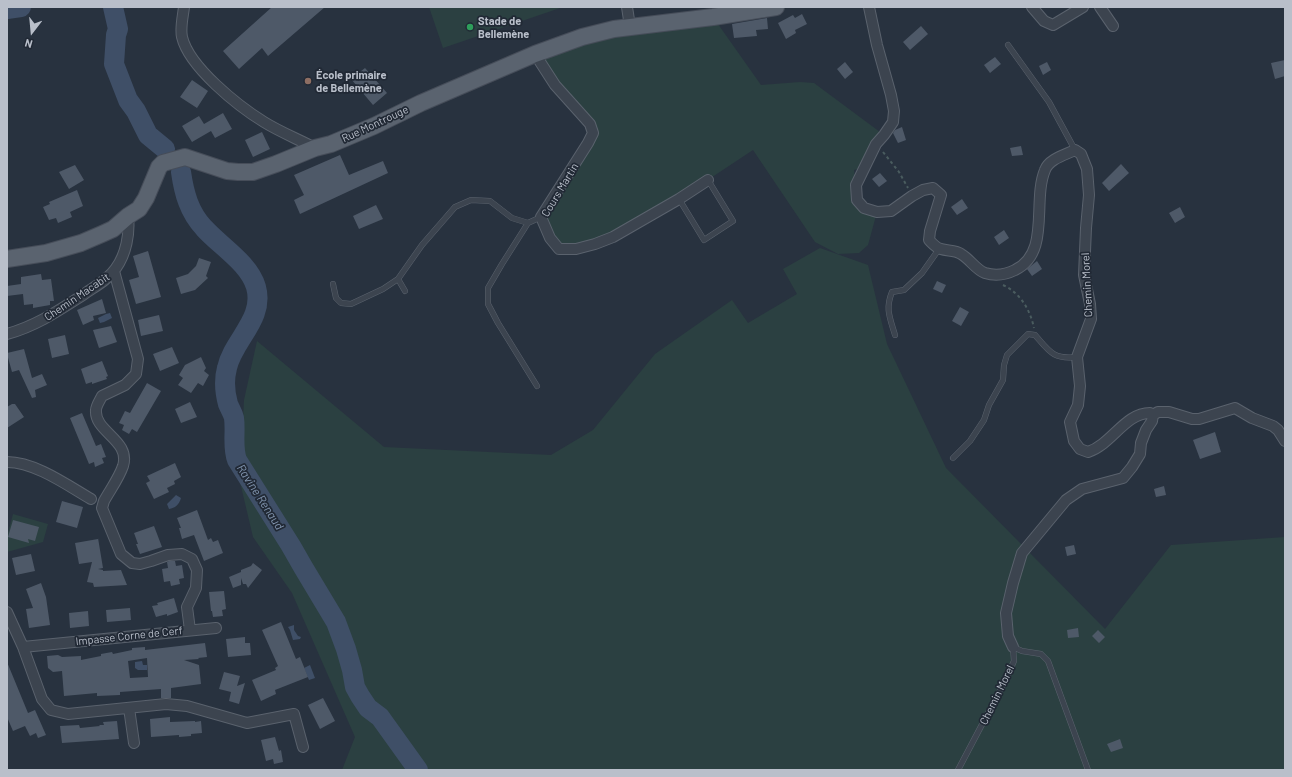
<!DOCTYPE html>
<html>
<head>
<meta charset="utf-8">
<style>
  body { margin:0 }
  #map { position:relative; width:1292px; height:777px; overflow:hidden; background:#28323f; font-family:Barlow,sans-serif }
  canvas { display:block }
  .frame { position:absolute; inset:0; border:8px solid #b9bfca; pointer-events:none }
  .north { position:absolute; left:12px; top:12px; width:40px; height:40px; -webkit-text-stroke:3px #212935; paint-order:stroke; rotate:196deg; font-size:11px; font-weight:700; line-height:16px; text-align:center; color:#b9bfca }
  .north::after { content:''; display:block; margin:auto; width:14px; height:18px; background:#b9bfca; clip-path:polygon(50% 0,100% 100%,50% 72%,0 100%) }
</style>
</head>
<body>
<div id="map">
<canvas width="1292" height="777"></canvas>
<div class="frame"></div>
<div class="north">N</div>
</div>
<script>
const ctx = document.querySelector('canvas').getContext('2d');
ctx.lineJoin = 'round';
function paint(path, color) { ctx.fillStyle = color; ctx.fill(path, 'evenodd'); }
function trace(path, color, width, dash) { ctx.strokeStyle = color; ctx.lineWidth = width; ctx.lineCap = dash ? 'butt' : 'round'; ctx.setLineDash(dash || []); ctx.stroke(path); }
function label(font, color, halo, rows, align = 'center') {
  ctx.font = font + ' Barlow,sans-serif'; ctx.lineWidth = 3.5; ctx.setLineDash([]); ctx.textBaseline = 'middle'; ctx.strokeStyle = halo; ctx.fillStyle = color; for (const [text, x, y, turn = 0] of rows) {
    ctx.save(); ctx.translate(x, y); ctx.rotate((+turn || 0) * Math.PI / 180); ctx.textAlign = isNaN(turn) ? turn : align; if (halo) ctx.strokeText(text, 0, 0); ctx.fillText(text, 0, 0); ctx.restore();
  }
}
const green = new Path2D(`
  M429 7H563L443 48Z
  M713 17 761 85 800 82 814 83 884 135 864 167 854 170 856 185 857 200 877 212 868 245 859 253 838 254 815 242 753 150 679 199 613 237 559 249 541 217 593 133 535 54 582 37Z
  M820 248 868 265 887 344 946 468 1105 629 1171 545 1285 537V770H342L355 737 292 593 253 537 240 482 244 400 257 341 384 447 551 455 593 430 655 354 732 300 748 323 797 294 783 269Z
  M13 514 48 524 43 542 7 552V537Z`);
const water = new Path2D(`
  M110 313 112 318 104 322 100 323 98 318 106 314Z
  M176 495 181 498C179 505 175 508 169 509L167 504Z
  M294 625V630L298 636 301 637 300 639 293 640 290 630 288 627Z
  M142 661 143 665H147V670H138L135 668V662Z
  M310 665 315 678 309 680 304 668Z`);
const river = new Path2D(`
  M113 7 118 29 116 35 114 64 128 100 136 111 148 135 165 149
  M7 9 21 7
  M181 172C184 193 189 212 204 228 220 246 249 263 256 287 265 319 233 340 227 368 224 379 225 393 228 404 230 409 233 413 234 418 236 432 232 446 237 460L291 546 303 567 336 622 346 649 352 670 355 687 360 696 368 708 380 717 418 770`);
const building = new Path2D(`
  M272 7H325L268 56 262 48 239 69 223 51Z
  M802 14 807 24 795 30 796 33 786 39 778 23 793 15 795 18Z
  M767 18 768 29 756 30 757 36 734 38 732 24Z
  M921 26 928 34 910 50 903 42Z
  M995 57 1001 64 990 73 984 65Z
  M1285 60V76L1275 79 1271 63Z
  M845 62 853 72 845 79 837 69Z
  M1047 62 1051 70 1043 75 1039 66Z
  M365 68 387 93 373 105 351 79Z
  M192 80 208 91 197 108 180 97Z
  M223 113 232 129 215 138 211 131 192 142 182 126 199 116 204 124Z
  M902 127 906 140 898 143 893 133 895 130Z
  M262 132 270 149 253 157 245 140Z
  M1021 146 1023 155 1012 156 1010 148Z
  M340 155 349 175 383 161 388 173 300 214 294 200 304 195 294 175Z
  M1121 164 1129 173 1109 191 1102 183Z
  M75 165 84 180 69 189 59 172Z
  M880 173 887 181 879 187 872 179Z
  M77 190 83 206 70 212 72 217 58 223 56 218 49 220 43 207 50 204 49 202Z
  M962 199 968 208 957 215 951 207Z
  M376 205 383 219 359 229 353 216Z
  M1180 207 1185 217 1175 223 1169 213Z
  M1004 230 1009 238 999 245 994 237Z
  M148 251 161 297 136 304 129 280 139 277 133 256Z
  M199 258 211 262 206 276 208 278 195 290 181 294 176 278 188 274 196 266Z
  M1037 261 1042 269 1032 276 1027 269Z
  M41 274 42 280 51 279 54 301H50V305L33 308V304L24 305 23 294 7 296V286L21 284V277Z
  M937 281 946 285 942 293 933 289Z
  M102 299 106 313 93 316 94 320 83 325 77 310Z
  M960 307 969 312 961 326 952 321Z
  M159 315 163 331 141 336 138 320Z
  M111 326 117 342 99 348 93 330Z
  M65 335 69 354 52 358 48 339Z
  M172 347 179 363 160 371 153 354Z
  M24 349 32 378 42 374 47 385 35 390 36 397 32 398 19 370 12 372 7 354V353Z
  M201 357 206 368 204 371 209 375 203 386 198 383 191 393 178 385 183 378 179 375 185 365Z
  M102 361 108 376 106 377 107 379 92 384V382L86 384 81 369Z
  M147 383 161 391 137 432 132 429 129 434 122 430 124 425 119 423 125 411 130 413Z
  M190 402 197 417 181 423 175 409Z
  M12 404H15L24 417 7 428V407Z
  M82 413 96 446 101 444 106 457 102 458 104 463 95 467 94 462 89 464 70 418Z
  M1215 432 1221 452 1200 459 1193 440Z
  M175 463 181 477 174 481 175 484 167 488 169 492 154 499 146 483 150 481 147 476Z
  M1164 486 1166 495 1156 497 1154 489Z
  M62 501 83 507 77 528 56 522Z
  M197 510 208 540 211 538 213 542 218 540 223 553 204 561 194 535 182 539 179 528H181L177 518Z
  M13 520 39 527 35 541 28 539 29 543 8 537Z
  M154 526 162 547 140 554 136 544H138L134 533Z
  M98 538 103 568 98 569 103 570V571L121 570 127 585 94 587 93 583 87 582 92 562 79 564 75 543 98 539Z
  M1074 545 1076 554 1067 556 1065 547Z
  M31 554 35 571 16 575 12 558Z
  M169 561H175L176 566 182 565 184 578 179 579 180 584 171 586 170 581 164 582 162 569 168 568 167 562Z
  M253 563 262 570 248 588 246 584H243L241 578V585L233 588 229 577 241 572V570L251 566Z
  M41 583 46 597 50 625 29 628 26 609 33 608 26 589Z
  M224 591 226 609 222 610 223 616 213 617 212 611H211L209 592Z
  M174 598 178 612 167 616V614L156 617 152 606 158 605 157 603Z
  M130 608 131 620 107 622 106 610Z
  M88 611 89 626 70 628 69 613Z
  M281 622 296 659 300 657 308 677 275 690 276 694 261 701 252 680 276 670 275 668 278 666 262 630Z
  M1078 628 1079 637 1068 638 1067 630Z
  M1098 630 1105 637 1099 643 1092 636Z
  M245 637V643H250L251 655 228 657 226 639Z
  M205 643 207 657 198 658 199 659 184 660 199 665 201 684 171 688V698H161V689L120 692V695L97 696V693L64 696 62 671 53 672 48 668 47 656 58 655 62 657 81 656V660L101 656V654L112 652 113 654 132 650V648L145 647V650ZM147 658 148 677 130 678 128 661Z
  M7 662 28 713 35 710 46 735 38 738 36 733 30 736 25 726 13 731 7 717Z
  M224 672 240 676 237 686 245 683 239 704 229 701 231 692 219 689Z
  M323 698 335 721 320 729 308 705Z
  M170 717V722L195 721V722L201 721 202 733 191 734V736L179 737V735L151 737 150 719Z
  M117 721 119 739 62 743 60 726 79 725 80 728 100 726 99 725H104L103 722Z
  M275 737 279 751 281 750 283 762 274 764 273 759 266 761 261 740Z
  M1120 739 1123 748 1111 752 1107 744Z`);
const path = new Path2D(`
  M883 152 899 172 908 188
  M1003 285C1020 293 1030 309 1034 328`);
const lane = new Path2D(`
  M1008 45 1049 102 1075 150
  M679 199 704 240 733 221 708 180
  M398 279 405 291
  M333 284 336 298 341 303 351 304 383 289 398 279 422 245 455 207 471 200 490 201 512 218 528 223
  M895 335C890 318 885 309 892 292L904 290 922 273 939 249
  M537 386 498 323 488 304V288L502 264 528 223 541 217
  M953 458 970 441 984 420 989 405 1003 380 1004 365 1007 355 1028 334 1035 335C1049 351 1053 360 1077 357
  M958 770 1006 679 1014 661 1013 647 1022 651 1041 654 1048 661 1088 770`);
const street = new Path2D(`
  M184 7C183 16 180 28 182 37 189 67 238 106 264 122 280 132 298 139 315 148
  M627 7 629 20 634 27
  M869 7 877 45 891 95 894 111 893 122 884 135 876 144 856 185 857 200 864 208 877 212 891 211 912 196 923 190 933 188 941 195 930 231 929 240C932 243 936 248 941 249 947 251 956 250 961 254 970 259 976 270 985 273 995 276 1005 275 1015 270 1051 253 1032 201 1045 170 1049 159 1065 155 1075 150L1081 154 1087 169 1089 195 1086 228 1084 275 1090 304 1091 319 1077 357 1080 386 1078 405 1070 422 1074 441 1080 449 1088 452C1112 444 1125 413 1150 413L1153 415 1152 421 1146 430 1141 443 1140 454 1132 467 1123 478 1082 489 1066 500 1022 553 1013 583 1006 613 1008 636 1013 647
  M1032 7 1044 21 1053 25 1083 7
  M1100 7 1113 26
  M535 54 555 85 590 124 593 133 588 143 541 217 550 238 559 249H576L595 244 613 237 679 199 708 180
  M114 271 138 359 136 374 125 385 102 396C100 400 96 406 96 410 94 432 131 440 123 466 119 478 110 490 104 501L102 508 121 554 132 563 140 564 151 561 168 555 182 554 192 559 197 570 196 588 187 607 190 630
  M7 334C36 326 58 311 83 295 94 287 108 280 116 268 126 254 130 234 128 216
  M1153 415 1158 412H1169L1192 419H1199L1235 408 1252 418 1273 426 1278 430 1285 441
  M7 462C35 462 67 485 91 499
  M7 612 23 647 42 699 51 710 68 714 166 704 187 706 247 723 294 714 303 747
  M23 647 216 628
  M129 708 134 743`);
const primary = new Path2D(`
  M7 259 46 253 81 243 102 234 113 229 128 216 139 209 146 198 159 167 163 163 185 157 227 171 238 172H253L276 164 315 148 331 144 374 126 421 103 535 54 582 37 614 29 713 17 776 7`);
const markers = [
  [470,27,4,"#2e9e5b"],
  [308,81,4,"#8d6e63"]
];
const poiNames = [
  ["Stade de",478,21],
  ["Bellemène",478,34],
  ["École primaire",316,75],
  ["de Bellemène",316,88]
];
const streetNames = [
  ["Rue Montrouge",375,124,-25],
  ["Cours Martin",560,190,-59],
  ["Chemin Morel",1087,285,-93],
  ["Chemin Macabit",77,297,-34],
  ["Impasse Corne de Cerf",129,636,-6],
  ["Chemin Morel",997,695,-64]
];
const waterNames = [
  ["Ravine Renaud",260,497,57]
];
paint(green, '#2b4041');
paint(water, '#3f4f67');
trace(river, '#3f4f67', 20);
paint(building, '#4e5968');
trace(lane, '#5a626d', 6);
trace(street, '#5a626d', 12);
trace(primary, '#464d59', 18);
trace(path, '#4a5c5f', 2, [3, 3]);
trace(lane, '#3c444f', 5);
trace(street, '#3c444f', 10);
trace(primary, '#5a636f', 16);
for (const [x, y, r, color] of markers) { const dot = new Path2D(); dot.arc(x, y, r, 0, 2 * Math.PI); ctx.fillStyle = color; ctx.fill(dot); trace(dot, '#212935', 1.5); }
label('bold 11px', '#b9bfca', '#212935', poiNames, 'left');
label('11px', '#b9bfca', '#212935', streetNames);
label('italic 12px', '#8295af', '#212935', waterNames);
</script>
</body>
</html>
